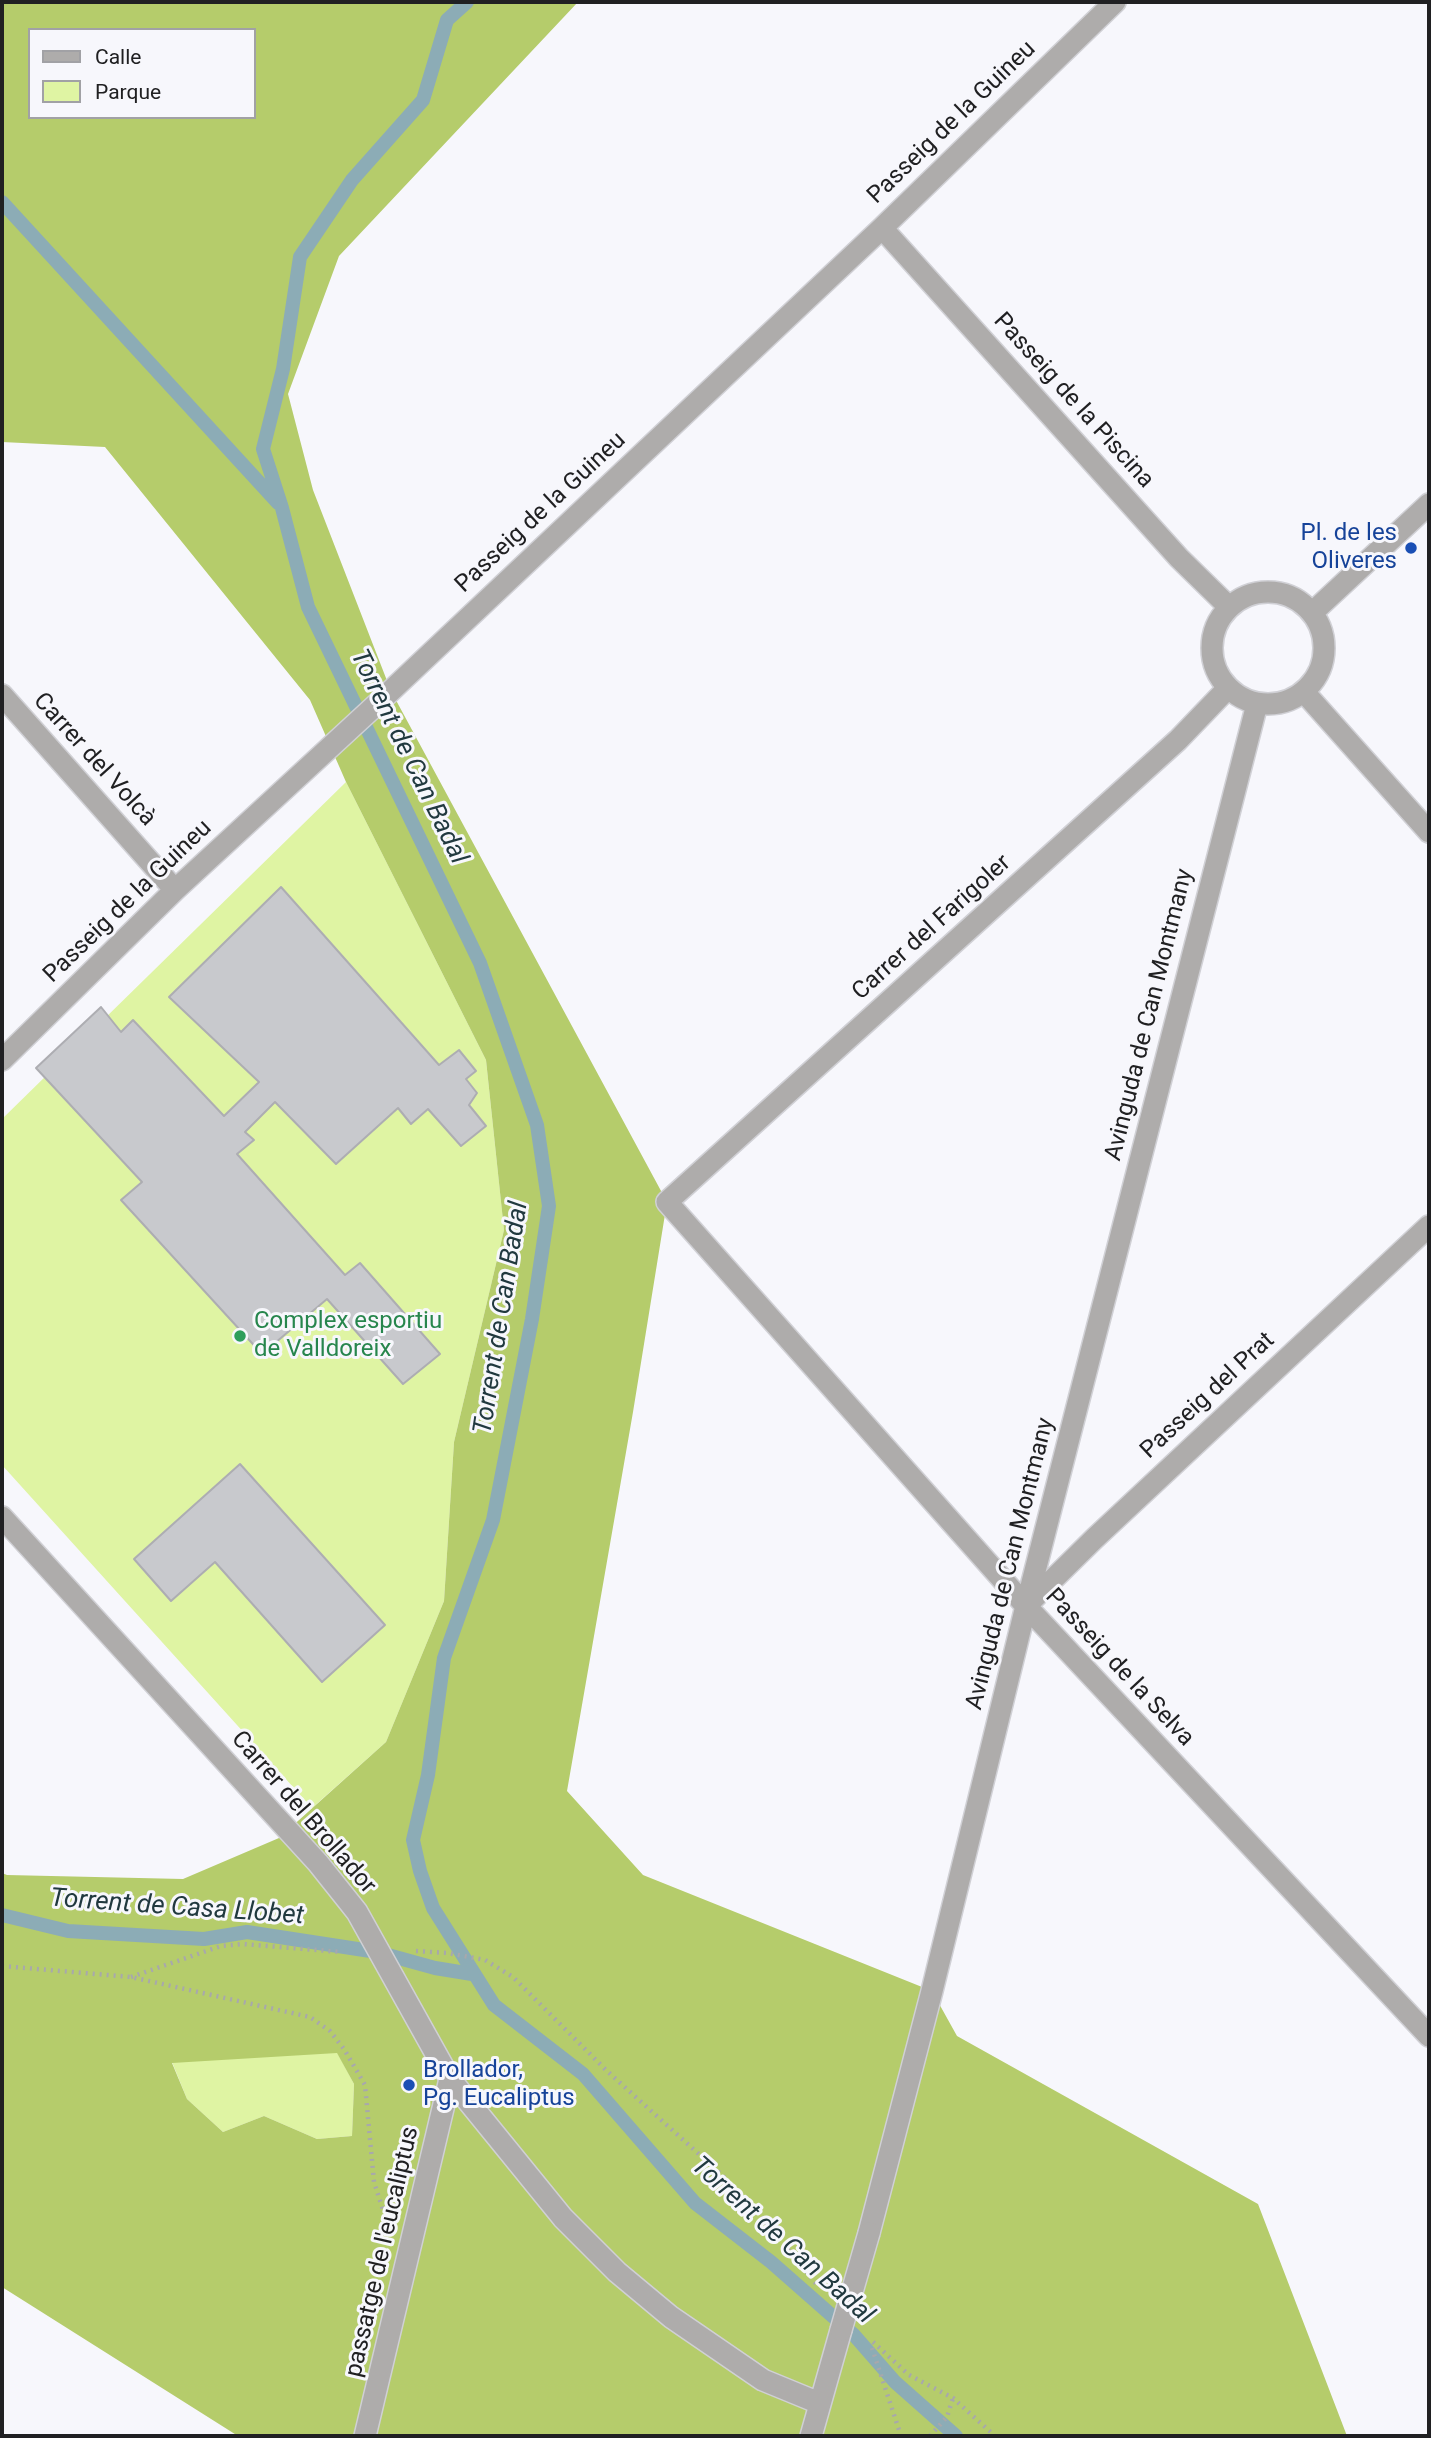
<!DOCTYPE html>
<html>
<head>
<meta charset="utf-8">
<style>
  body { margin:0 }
  #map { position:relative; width:1431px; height:2438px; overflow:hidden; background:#f7f7fc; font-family:Roboto,sans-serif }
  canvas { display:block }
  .frame { position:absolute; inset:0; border:4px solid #202022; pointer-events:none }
  .legend { position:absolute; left:28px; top:28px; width:228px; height:91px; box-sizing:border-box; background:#f7f7fc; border:2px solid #a1a1a5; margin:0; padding:9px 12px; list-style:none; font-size:21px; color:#202022 }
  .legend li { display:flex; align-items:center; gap:14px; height:35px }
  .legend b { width:35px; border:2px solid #a1a1a5 }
</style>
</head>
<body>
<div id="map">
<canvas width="1431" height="2438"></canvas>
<div class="frame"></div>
<ul class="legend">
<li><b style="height:9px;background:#aeacab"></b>Calle</li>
<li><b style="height:19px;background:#dff4a3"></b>Parque</li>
</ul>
</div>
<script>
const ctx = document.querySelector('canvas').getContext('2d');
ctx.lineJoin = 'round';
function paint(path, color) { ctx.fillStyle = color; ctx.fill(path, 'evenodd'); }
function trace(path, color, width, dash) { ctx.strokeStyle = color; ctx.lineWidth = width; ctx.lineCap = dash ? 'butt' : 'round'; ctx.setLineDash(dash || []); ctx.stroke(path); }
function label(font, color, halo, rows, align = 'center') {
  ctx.font = font + ' Roboto,sans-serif'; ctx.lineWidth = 6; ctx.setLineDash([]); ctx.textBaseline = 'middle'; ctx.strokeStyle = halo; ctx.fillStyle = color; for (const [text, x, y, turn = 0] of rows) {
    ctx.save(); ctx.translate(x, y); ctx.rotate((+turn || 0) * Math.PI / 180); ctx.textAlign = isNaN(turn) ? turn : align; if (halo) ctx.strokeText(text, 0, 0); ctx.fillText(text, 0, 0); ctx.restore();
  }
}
const green = new Path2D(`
  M346 782 486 1060 504 1230 454 1442 444 1601 386 1742 312 1808 2 1465V1119Z
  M337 2052 354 2084 352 2136 317 2139 264 2116 223 2132 187 2099 172 2062Z`);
const forest = new Path2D(`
  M2 2H578L339 256 288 394 313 490 391 691 667 1202 633 1412 567 1791 643 1875 932 1991 957 2036 1258 2204 1347 2436H238L2 2287V1873L7 1875 183 1879 279 1838 386 1742 444 1601 454 1442 504 1230 486 1060 346 782 310 700 105 447 2 442ZM30 30H254V117H30ZM337 2053 354 2084 352 2136 317 2139 264 2116 223 2132 187 2099 172 2063Z`);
const stream = new Path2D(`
  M467 2 447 20 423 100 352 180 300 257 283 369 263 449 282 508 308 607 480 963 537 1125 549 1206 532 1319 493 1520 444 1658 428 1775 413 1840 420 1871 433 1908 494 2005 583 2074 695 2203 771 2262 854 2335 895 2382 956 2436
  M2 202 278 503
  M2 1915 68 1931 204 1939 247 1932 377 1952 435 1968 472 1974`);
const building = new Path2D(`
  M281 887 439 1065 459 1050 476 1071 466 1079 477 1093 469 1105 486 1126 461 1146 428 1109 411 1124 398 1108 336 1164 275 1102 245 1132 254 1140 237 1154 345 1275 360 1263 440 1354 403 1384 327 1299 262 1354 121 1200 142 1182 36 1068 101 1007 121 1032 133 1020 224 1116 259 1082 169 997Z
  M240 1464 385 1625 322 1682 215 1562 171 1601 134 1559Z`);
const path = new Path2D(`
  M416 1951 448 1953 485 1960 513 1977 607 2071 722 2175 768 2225 818 2286
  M2 1966 131 1977 310 2017 330 2031 344 2049 365 2085 374 2182 383 2210
  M131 1977 221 1946 243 1944 341 1952
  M873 2342 909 2375 953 2398 995 2436
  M872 2348 901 2436
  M930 2436 947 2417 953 2398`);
const minor = new Path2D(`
  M882 228 1179 558 1229 607
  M1212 648a56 56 0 1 1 112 0a56 56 0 1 1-112 0Z
  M1313 612 1429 504
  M1228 688 1178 740 667 1202 1026 1606 1429 2036
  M1304 692 1429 832
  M2 695 175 890
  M2 1060 175 890 378 703 882 228 1115 2
  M2 1517 318 1863 357 1912 450 2079 563 2218 617 2272 671 2317 763 2380 819 2403
  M1027 1605 1094 1539 1429 1226
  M869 2233 932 1991 1026 1606 1257 704
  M365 2436 450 2079
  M811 2436 841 2330`);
const minorBridge = new Path2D(`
  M841 2330 869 2233`);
const markers = [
  [1411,548,7,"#1a4fb4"],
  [240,1336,7,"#2e9e5b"],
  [409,2085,7,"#1a4fb4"]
];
const streetNames = [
  ["Passeig de la Guineu",952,123,-44],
  ["Passeig de la Piscina",1073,401,48],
  ["Passeig de la Guineu",541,513,-43],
  ["Carrer del Volcà",94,760,48],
  ["Passeig de la Guineu",128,902,-44],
  ["Carrer del Farigoler",932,928,-42],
  ["Avinguda de Can Montmany",1150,1015,-76],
  ["Passeig del Prat",1208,1396,-43],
  ["Avinguda de Can Montmany",1011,1564,-76],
  ["Passeig de la Selva",1119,1668,47],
  ["Carrer del Brollador",303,1813,49],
  ["passatge de l'eucaliptus",383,2252,-77]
];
const transitNames = [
  ["Pl. de les",1397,534],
  ["Oliveres",1397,562],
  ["Brollador,",423,2071,"left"],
  ["Pg. Eucaliptus",423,2099,"left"]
];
const leisureNames = [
  ["Complex esportiu",254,1322],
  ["de Valldoreix",254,1350]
];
const waterNames = [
  ["Torrent de Can Badal",408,757,64],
  ["Torrent de Can Badal",502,1318,-81],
  ["Torrent de Casa Llobet",177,1908,4],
  ["Torrent de Can Badal",782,2241,42]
];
paint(green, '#dff4a3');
paint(forest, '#b5cc6b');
trace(stream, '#8cacb6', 14);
paint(building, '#c8c9cd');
trace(building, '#adadb2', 2);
trace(minor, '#d0d0d5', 24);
trace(path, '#a8a8ac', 4.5, [2, 5]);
trace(minor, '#aeacab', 21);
trace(minorBridge, '#d0d0d5', 24, []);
trace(minorBridge, '#aeacab', 21);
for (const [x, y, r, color] of markers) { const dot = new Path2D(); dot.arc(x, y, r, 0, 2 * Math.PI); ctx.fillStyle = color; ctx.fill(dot); trace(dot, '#f7f7fc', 2.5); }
label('24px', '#202022', '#f7f7fc', streetNames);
label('24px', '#164399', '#f7f7fc', transitNames, 'right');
label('24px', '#27864d', '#f7f7fc', leisureNames, 'left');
label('italic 26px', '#21393f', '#f7f7fc', waterNames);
</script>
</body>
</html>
